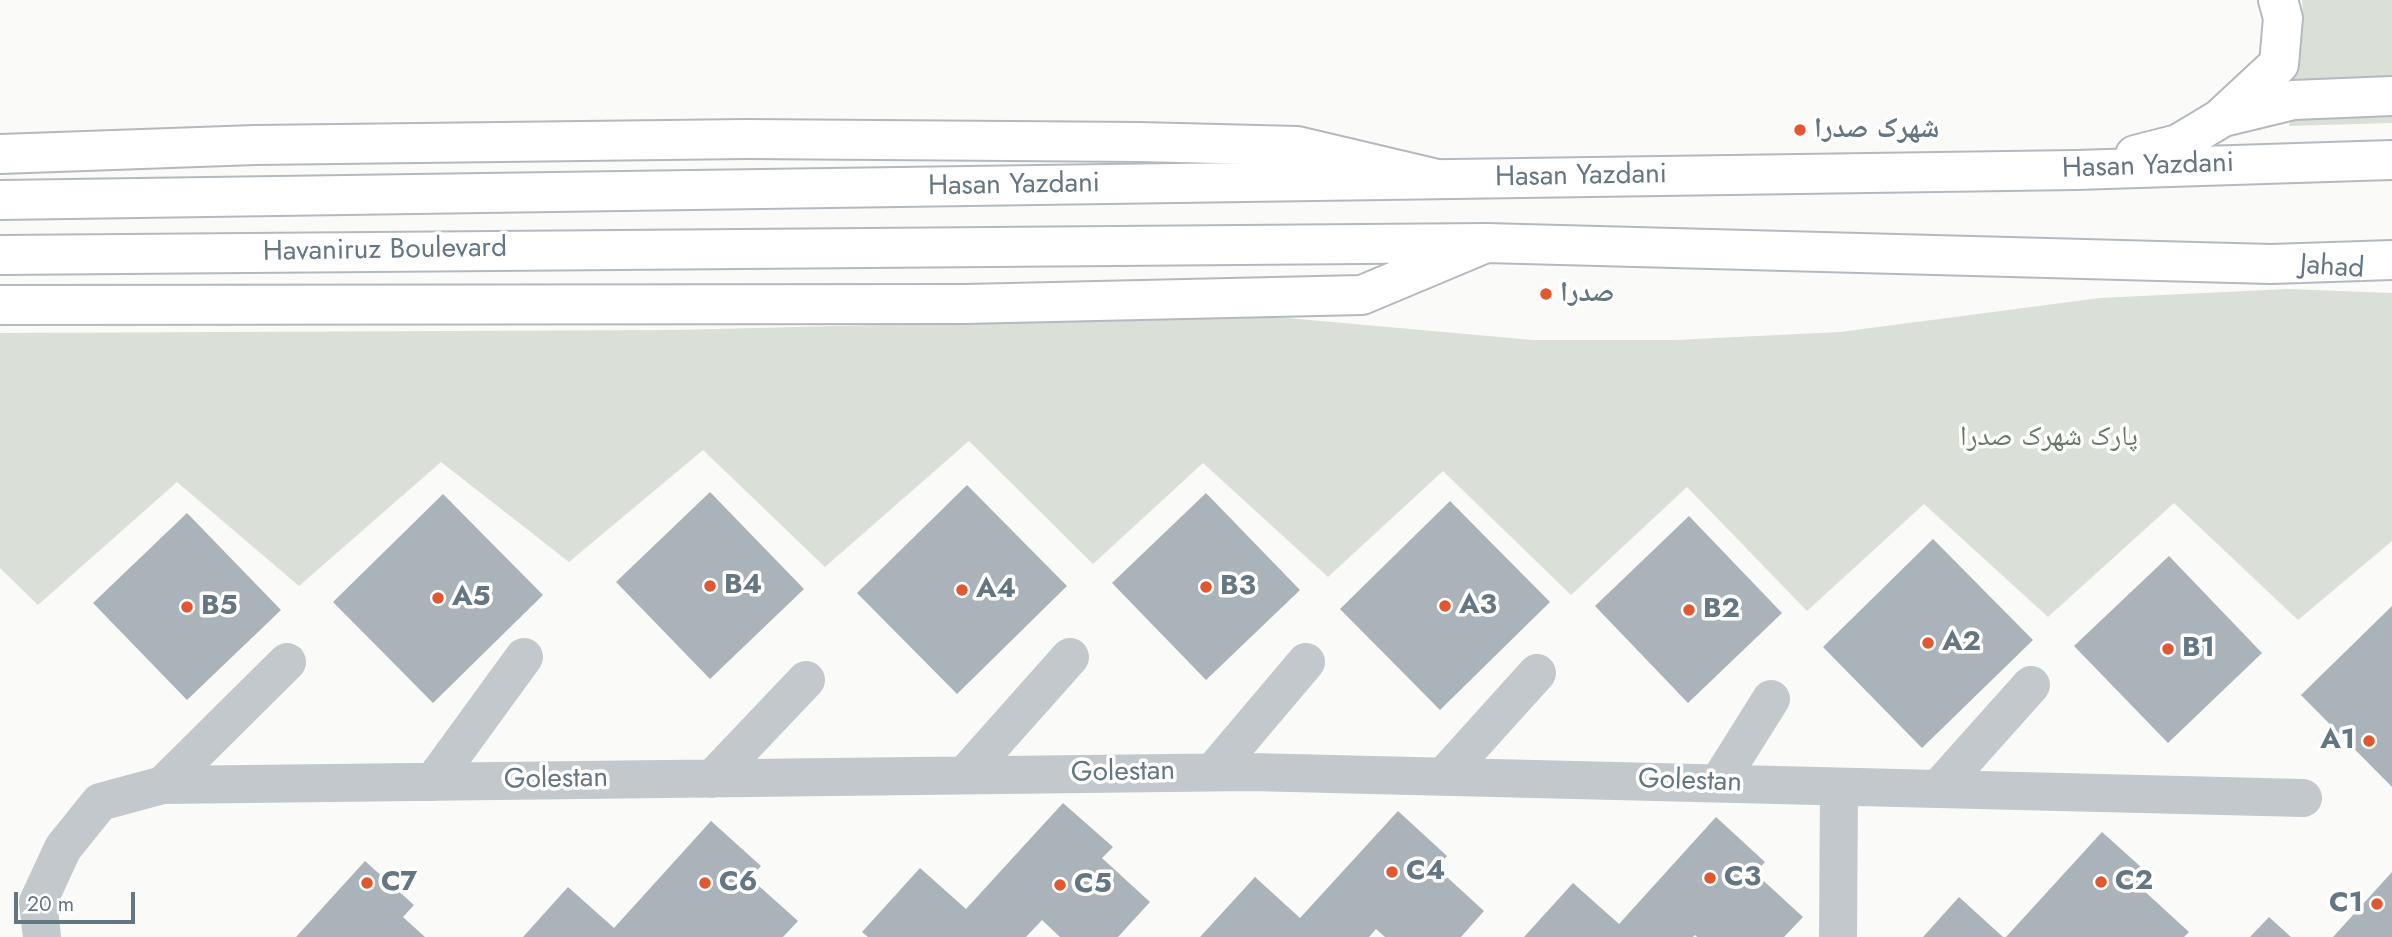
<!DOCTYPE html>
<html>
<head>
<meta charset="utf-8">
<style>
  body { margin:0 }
  #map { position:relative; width:2392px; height:937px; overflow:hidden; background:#fafaf8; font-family:Jost,sans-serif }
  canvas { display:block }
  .scale { position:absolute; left:14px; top:892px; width:121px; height:32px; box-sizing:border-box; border:4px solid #657683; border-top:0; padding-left:9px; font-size:21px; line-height:24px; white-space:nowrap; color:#657683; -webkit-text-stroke:5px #fff; paint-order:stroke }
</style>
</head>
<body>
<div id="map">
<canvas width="2392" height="937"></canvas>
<div class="scale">20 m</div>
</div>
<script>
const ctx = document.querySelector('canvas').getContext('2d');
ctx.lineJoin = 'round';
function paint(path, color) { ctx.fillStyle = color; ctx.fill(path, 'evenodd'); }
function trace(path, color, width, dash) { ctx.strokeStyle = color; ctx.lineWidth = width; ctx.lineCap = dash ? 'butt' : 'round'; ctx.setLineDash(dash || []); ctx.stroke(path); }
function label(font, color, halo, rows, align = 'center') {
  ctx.font = font + ' Jost,"Noto Naskh Arabic",sans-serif'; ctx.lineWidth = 7; ctx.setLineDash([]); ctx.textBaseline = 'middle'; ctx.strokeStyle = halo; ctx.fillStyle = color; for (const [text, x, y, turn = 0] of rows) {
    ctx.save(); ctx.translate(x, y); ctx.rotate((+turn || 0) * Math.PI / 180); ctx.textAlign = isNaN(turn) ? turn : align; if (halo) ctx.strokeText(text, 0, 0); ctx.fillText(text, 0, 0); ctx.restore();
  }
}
const green = new Path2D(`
  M2302 0H2392V79L2287 83C2302 57 2305 30 2302 0Z
  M2392 107V123L2289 126 2293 111Z
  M2288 289 2392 293V541L2298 620 2174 503 2048 617 1924 504 1807 611 1687 487 1571 595 1443 471 1328 577 1203 463 1093 564 969 441 825 567 703 450 569 562 441 462 299 586 177 482 38 605 0 568V333L676 330 1196 317 1287 318 1533 340H1675L1840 332 2100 298Z`);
const building = new Path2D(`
  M967 485 1067 586 957 694 857 593Z
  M710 492 804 589 710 679 616 582Z
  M1206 493 1300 590 1206 680 1112 583Z
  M443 494 543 595 433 703 333 602Z
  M1450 501 1550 602 1440 710 1340 609Z
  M187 513 281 610 187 700 93 603Z
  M1689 516 1782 613 1688 703 1595 606Z
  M1933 539 2033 640 1922 748 1823 647Z
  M2169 556 2262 653 2168 743 2074 646Z
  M2392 606V787L2301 695Z
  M1063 803 1113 847 1102 858 1150 902 1118 937H1060L1042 920 1026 937H868L862 932 920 868 966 909Z
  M1398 811 1447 856 1437 868 1484 911 1461 937H1385L1376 929 1369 937H1200L1255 877 1300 918Z
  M1716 817 1765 862 1755 873 1803 917 1784 937H1697L1695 935 1693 937H1524L1573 883 1619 924Z
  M711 821 761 866 750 878 798 921 783 937H523L568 887 614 928Z
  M2102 832 2151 876 2141 888 2189 932 2184 937H2006Z
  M365 861 414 905 403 917 425 937H296Z
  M2392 872V937H2333Z
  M1959 897 2003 937H1923Z
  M2269 917 2291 937H2250Z`);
const street = new Path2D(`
  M1213 772 1306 662
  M965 775 1070 657
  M1444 776 1537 673
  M712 779 806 680
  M433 782 524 657
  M1719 782 1771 699
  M163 785 287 662
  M1939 788 2031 685
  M42 937 38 902 63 848 100 802 163 785 1251 772 2303 798
  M1838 937 1839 787`);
const secondary = new Path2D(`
  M2223 116 2279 64 2283 18 2278 0
  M2135 155 2178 144 2223 117 2293 100 2392 96
  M0 200 2076 170 2392 160
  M0 255 1486 243 2271 264 2392 260`);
const highway = new Path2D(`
  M0 154 255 145 747 139 1140 142 1297 146 1437 179
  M0 305 965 304 1362 295 1486 243`);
const markers = [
  [1800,130,7,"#e4572e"],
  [1546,294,7,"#e4572e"],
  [710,586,7,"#e4572e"],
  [1206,587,7,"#e4572e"],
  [962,590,7,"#e4572e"],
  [438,598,7,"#e4572e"],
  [1445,606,7,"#e4572e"],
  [187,607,7,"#e4572e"],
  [1689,610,7,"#e4572e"],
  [1928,643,7,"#e4572e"],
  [2168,649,7,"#e4572e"],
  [2369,741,7,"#e4572e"],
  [1392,872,7,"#e4572e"],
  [1710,878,7,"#e4572e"],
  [2101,882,7,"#e4572e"],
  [367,883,7,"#e4572e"],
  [705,883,7,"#e4572e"],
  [1060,885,7,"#e4572e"],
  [2377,904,7,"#e4572e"]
];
const poiNames = [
  ["شهرک صدرا",1814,130],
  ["صدرا",1560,294],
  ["B4",724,586],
  ["B3",1220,587],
  ["A4",976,590],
  ["A5",452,598],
  ["A3",1459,606],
  ["B5",201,607],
  ["B2",1703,610],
  ["A2",1942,643],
  ["B1",2182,649],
  ["A1",2355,741,"right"],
  ["C4",1406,872],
  ["C3",1724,878],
  ["C2",2115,882],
  ["C7",381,883],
  ["C6",719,883],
  ["C5",1074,885],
  ["C1",2363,904,"right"]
];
const streetNames = [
  ["Hasan Yazdani",2148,167,-2],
  ["Hasan Yazdani",1581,177,-1],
  ["Hasan Yazdani",1014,186,-1],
  ["Havaniruz Boulevard",385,251,-1],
  ["Jahad",2332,268,4],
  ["Golestan",1123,773,-1],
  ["Golestan",556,780,-1],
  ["Golestan",1690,782,2]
];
const parkNames = [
  ["پارک شهرک صدرا",2049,438]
];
paint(green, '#dadfd7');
paint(building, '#aab3b9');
trace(secondary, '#b3babf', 42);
trace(highway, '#b4b9bd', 42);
trace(street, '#c3c8cc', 38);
trace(secondary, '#fff', 38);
trace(highway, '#fff', 38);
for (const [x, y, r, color] of markers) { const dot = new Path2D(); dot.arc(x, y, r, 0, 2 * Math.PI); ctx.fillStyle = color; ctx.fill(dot); trace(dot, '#fff', 2.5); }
label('bold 28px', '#657683', '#fff', poiNames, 'left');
label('28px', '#657683', '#fff', streetNames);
label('28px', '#687a64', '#fff', parkNames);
</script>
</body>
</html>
